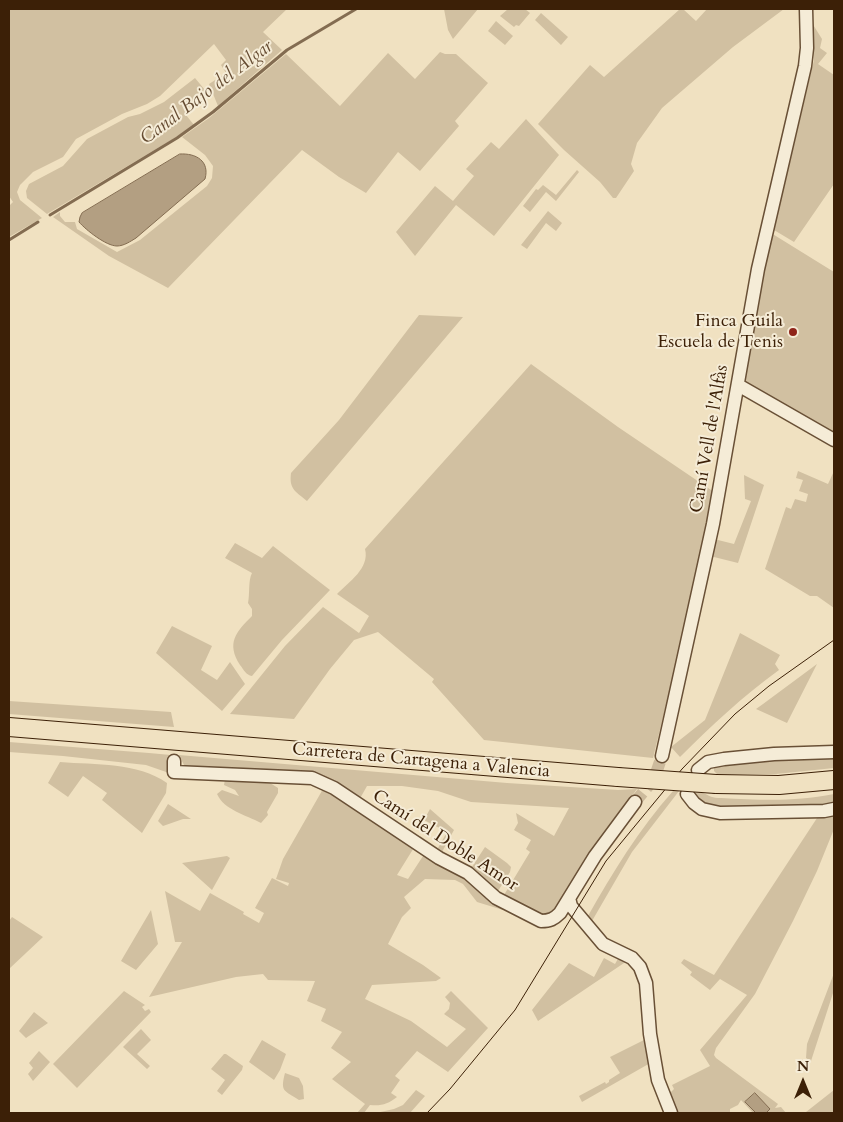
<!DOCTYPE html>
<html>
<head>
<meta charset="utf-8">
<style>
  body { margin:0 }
  #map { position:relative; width:843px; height:1122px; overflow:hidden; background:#f0e1c1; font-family:Cardo,serif }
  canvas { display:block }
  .frame { position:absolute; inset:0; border:10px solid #3c2007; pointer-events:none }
  .north { position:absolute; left:778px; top:1057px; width:50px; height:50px; -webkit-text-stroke:4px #f5ecd7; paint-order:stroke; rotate:0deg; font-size:14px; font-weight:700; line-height:20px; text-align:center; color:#3c2007 }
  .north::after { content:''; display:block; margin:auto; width:18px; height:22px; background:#3c2007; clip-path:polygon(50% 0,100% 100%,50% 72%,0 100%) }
</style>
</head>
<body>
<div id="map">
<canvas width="843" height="1122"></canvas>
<div class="frame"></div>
<div class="north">N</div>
</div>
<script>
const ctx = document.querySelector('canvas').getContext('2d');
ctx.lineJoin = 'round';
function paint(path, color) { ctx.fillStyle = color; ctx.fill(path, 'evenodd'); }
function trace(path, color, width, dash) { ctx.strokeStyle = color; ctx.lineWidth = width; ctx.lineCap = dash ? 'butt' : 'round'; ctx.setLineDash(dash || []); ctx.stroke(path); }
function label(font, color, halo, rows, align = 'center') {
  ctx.font = font + ' Cardo,serif'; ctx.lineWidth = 4; ctx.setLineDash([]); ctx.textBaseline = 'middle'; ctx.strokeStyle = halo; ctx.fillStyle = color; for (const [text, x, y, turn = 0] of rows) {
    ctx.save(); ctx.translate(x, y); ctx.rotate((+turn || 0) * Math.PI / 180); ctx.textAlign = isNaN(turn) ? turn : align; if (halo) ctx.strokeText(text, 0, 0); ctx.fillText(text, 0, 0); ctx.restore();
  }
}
const green = new Path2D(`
  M9 9H287L263 32 282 50 218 106 209 84 226 73 221 65 226 60 214 44 160 96 147 104 122 114 76 139 63 157 33 172 20 185 17 192 20 200 42 218 9 237V206L13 202 9 196Z
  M444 9H478L453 39 448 30Z
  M508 9H525L530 13 519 26 516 25 514 27 500 16Z
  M680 9H683L696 21 707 9H784L733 47 662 108 637 143 631 164 634 171 616 198H613L600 182 564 150 538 124 590 65 604 77Z
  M541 13 568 37 561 45 535 20Z
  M496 21 513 36 505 45 488 31Z
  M812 23 822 39 820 48 827 53 818 64 834 75V184L794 242 774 230 814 60Z
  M440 52 445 54H456L488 83 455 121 459 126 420 171 398 152 366 193 339 177 302 150 168 288 109 256 53 217 60 212V216L65 222H75L77 229 117 252 140 240 207 186 212 178 213 166 205 155 182 137 209 118 286 54 340 106 388 53 415 79Z
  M195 78 205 90 200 94 201 95 197 98 198 100 187 108 189 112 186 115 194 125 173 139 47 214 27 198 26 191 29 184 63 166 87 139 128 117 140 114 164 102Z
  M526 119 559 155 494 236 456 205 415 256 396 232 435 186 453 201 474 176 466 169 491 142 499 149Z
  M577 170 579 172 556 201 546 192 530 212 523 206 536 189 538 190 543 185 556 195Z
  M548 211 562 223 556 231 546 223 527 249 521 245Z
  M771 233 834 272V436L745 385 753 317Z
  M419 315 463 317 307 501C295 491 289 489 291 473L339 420Z
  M531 364 618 427 714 492 677 660 653 758 484 740 432 682 434 679 378 632 354 640 330 669 294 719 230 714 285 646 323 607 359 633 369 616 337 594C349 582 370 568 365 549Z
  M798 471 828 484 834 471V608L817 596H810L765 569 786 507 791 509 795 499 806 502 808 494 799 491 803 480 796 478Z
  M744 475 764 485 738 563 710 556 714 539 734 544 751 501 745 499Z
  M235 543 262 558 273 546 330 590 282 640 252 676C246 675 244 670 240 665 226 643 236 632 252 616V609L248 603C250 594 248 580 252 573L225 558Z
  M172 626 212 646 201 670 217 680 230 662 245 684 222 711 156 653Z
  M740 633 780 655 775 664 779 670C743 696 711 726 680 757L671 747 705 720Z
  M817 664 787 723 756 709 763 704Z
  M9 701 171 712 174 727 9 714Z
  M9 742 149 753 171 755 169 773 146 765 63 756 9 752Z
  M179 755 507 783 618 790 637 789 606 832 555 912 543 918 504 895 530 852 526 849 531 840 514 830 518 823 516 813 554 836 569 808 471 802 438 791 402 786H367L358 802 329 782 185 767Z
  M834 757V768L776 774H717L714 771V768L718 763 737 760Z
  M60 762C96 765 137 762 167 783L166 793 142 833 102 800 107 793 83 776 68 797 48 783Z
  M225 779 267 781 278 788V793L267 812 268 815 261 823C246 815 224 810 217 794L222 790 239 796 235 790 224 785Z
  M323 789 415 846 397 875 408 879 425 853 465 874 509 910H503L477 902 463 884 455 880 425 879 404 897 411 908 402 917 388 944 423 965 441 978 436 981 372 985 365 999 411 1021 447 1047 466 1029 444 1014 449 1009 450 1003 445 997 451 991 488 1028 448 1072 417 1051 395 1076 400 1080 391 1093 397 1097C388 1104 382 1106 370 1105L364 1113H357L365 1104 332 1079 351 1062 331 1048 342 1032 321 1021 326 1009 307 1001 315 981 268 980 263 974 236 977 149 997 182 942H175L165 891 200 911 210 893 244 912 243 914 259 923 264 913 255 908 272 878 288 886 289 883 276 879 283 859Z
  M673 791H679L632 852 592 921 588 916C613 872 639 829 673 791Z
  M691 793C694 793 700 792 703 793 710 796 712 798 721 798 761 800 794 802 834 794V806L709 808Z
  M168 804 191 819H183L163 826 158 821Z
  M430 809 454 830 442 852 418 841 420 836 438 848 447 832 424 820Z
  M834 813V829L817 871 793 921 755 994 716 1048 714 1055 716 1058 778 1104 775 1108 781 1107 786 1113H753L741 1100 738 1105 730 1109V1113H675L668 1095 674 1089 672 1085 710 1066 700 1050 747 995 720 979 710 990 690 975 692 972 681 963 684 959 714 975 819 815Z
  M485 847 507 863 511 867 510 872 498 891 470 870Z
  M227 856 230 858 212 890 182 863Z
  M151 910 158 944 136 970 121 961Z
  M12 917 43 937 9 969V921Z
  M619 957 627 961 538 1021 532 1010 569 963 594 977 604 958 615 964Z
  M834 973V990L811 1061 806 1058 807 1044Z
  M124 991 145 1005 142 1007 145 1011 149 1009 151 1012 77 1088 53 1064Z
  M34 1012 48 1023 26 1038 19 1031Z
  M141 1029 151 1040 137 1054 150 1066 147 1069 123 1047Z
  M648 1038 652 1062 582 1102 579 1096 605 1082 606 1084 609 1082V1080L620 1073 610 1057Z
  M262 1040 286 1054 280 1070 274 1080 249 1062Z
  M39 1051 50 1062 33 1081 28 1074 33 1068 29 1063Z
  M224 1054H226L243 1066 242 1070 222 1095 217 1091 225 1080 211 1069Z
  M285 1073 299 1078 303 1086 304 1099 299 1100C284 1090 280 1092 285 1073Z
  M416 1090 425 1096 410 1113H376L394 1109 403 1105Z
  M834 1090V1113H807L806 1112Z`);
const water = new Path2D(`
  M180 154C196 153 210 161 205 179L136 238C131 241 124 246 117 246 106 246 86 230 79 222L80 217 82 213Z
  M755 1093 770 1109 766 1113H756L745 1102Z`);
const stream = new Path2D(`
  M50 215 177 138 213 112 287 50 356 9
  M9 240 38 222`);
const minorTunnel = new Path2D(`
  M635 802 654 779 662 756`);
const minor = new Path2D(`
  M738 385 834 440
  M662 756 713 524 758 269 805 66 807 48 806 9
  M174 761V772L312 778 334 788 439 858 468 873 496 898 541 921C550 921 554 919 560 913L595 856 635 802
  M698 770 708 762 724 759 774 754 834 752
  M687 794 694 803 702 809 720 813 824 811 834 809
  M569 898 571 906 603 944 632 958 640 967 646 983 650 1034 658 1080 671 1113`);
const highway = new Path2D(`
  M9 727 618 777
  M716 784 779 785 834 780`);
const tram = new Path2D(`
  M427 1113 450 1089 515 1010 606 861 682 769 735 714 769 686 834 640`);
const highwayBridge = new Path2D(`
  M618 777 716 784`);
const markers = [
  [793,332,5,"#8f2418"]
];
const poiNames = [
  ["Finca Guila",783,322],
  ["Escuela de Tenis",783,343]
];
const streetNames = [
  ["Camí Vell de l'Alfàs",710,439,-80],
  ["Carretera de Cartagena a Valencia",421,761,5],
  ["Camí del Doble Amor",445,841,33]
];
const waterNames = [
  ["Canal Bajo del Algar",207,93,-37]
];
paint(green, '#d1c0a1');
paint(water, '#b39f82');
trace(water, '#836c51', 1);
trace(stream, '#836c51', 3);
trace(minorTunnel, '#ccba9c', 12, [12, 6]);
trace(minor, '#695036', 15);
trace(highway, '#3c2007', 20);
trace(minor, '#f5ecd7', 12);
trace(highway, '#f0e1c1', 18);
trace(tram, '#3c2007', 1);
trace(highwayBridge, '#3c2007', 20, []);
trace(highwayBridge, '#f0e1c1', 18);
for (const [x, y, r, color] of markers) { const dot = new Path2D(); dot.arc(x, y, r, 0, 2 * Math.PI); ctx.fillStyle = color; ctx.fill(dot); trace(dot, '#f5ecd7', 2); }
label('18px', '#3c2007', '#f5ecd7', poiNames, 'right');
label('18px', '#3c2007', '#f5ecd7', streetNames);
label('italic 19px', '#664c32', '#f5ecd7', waterNames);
</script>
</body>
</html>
